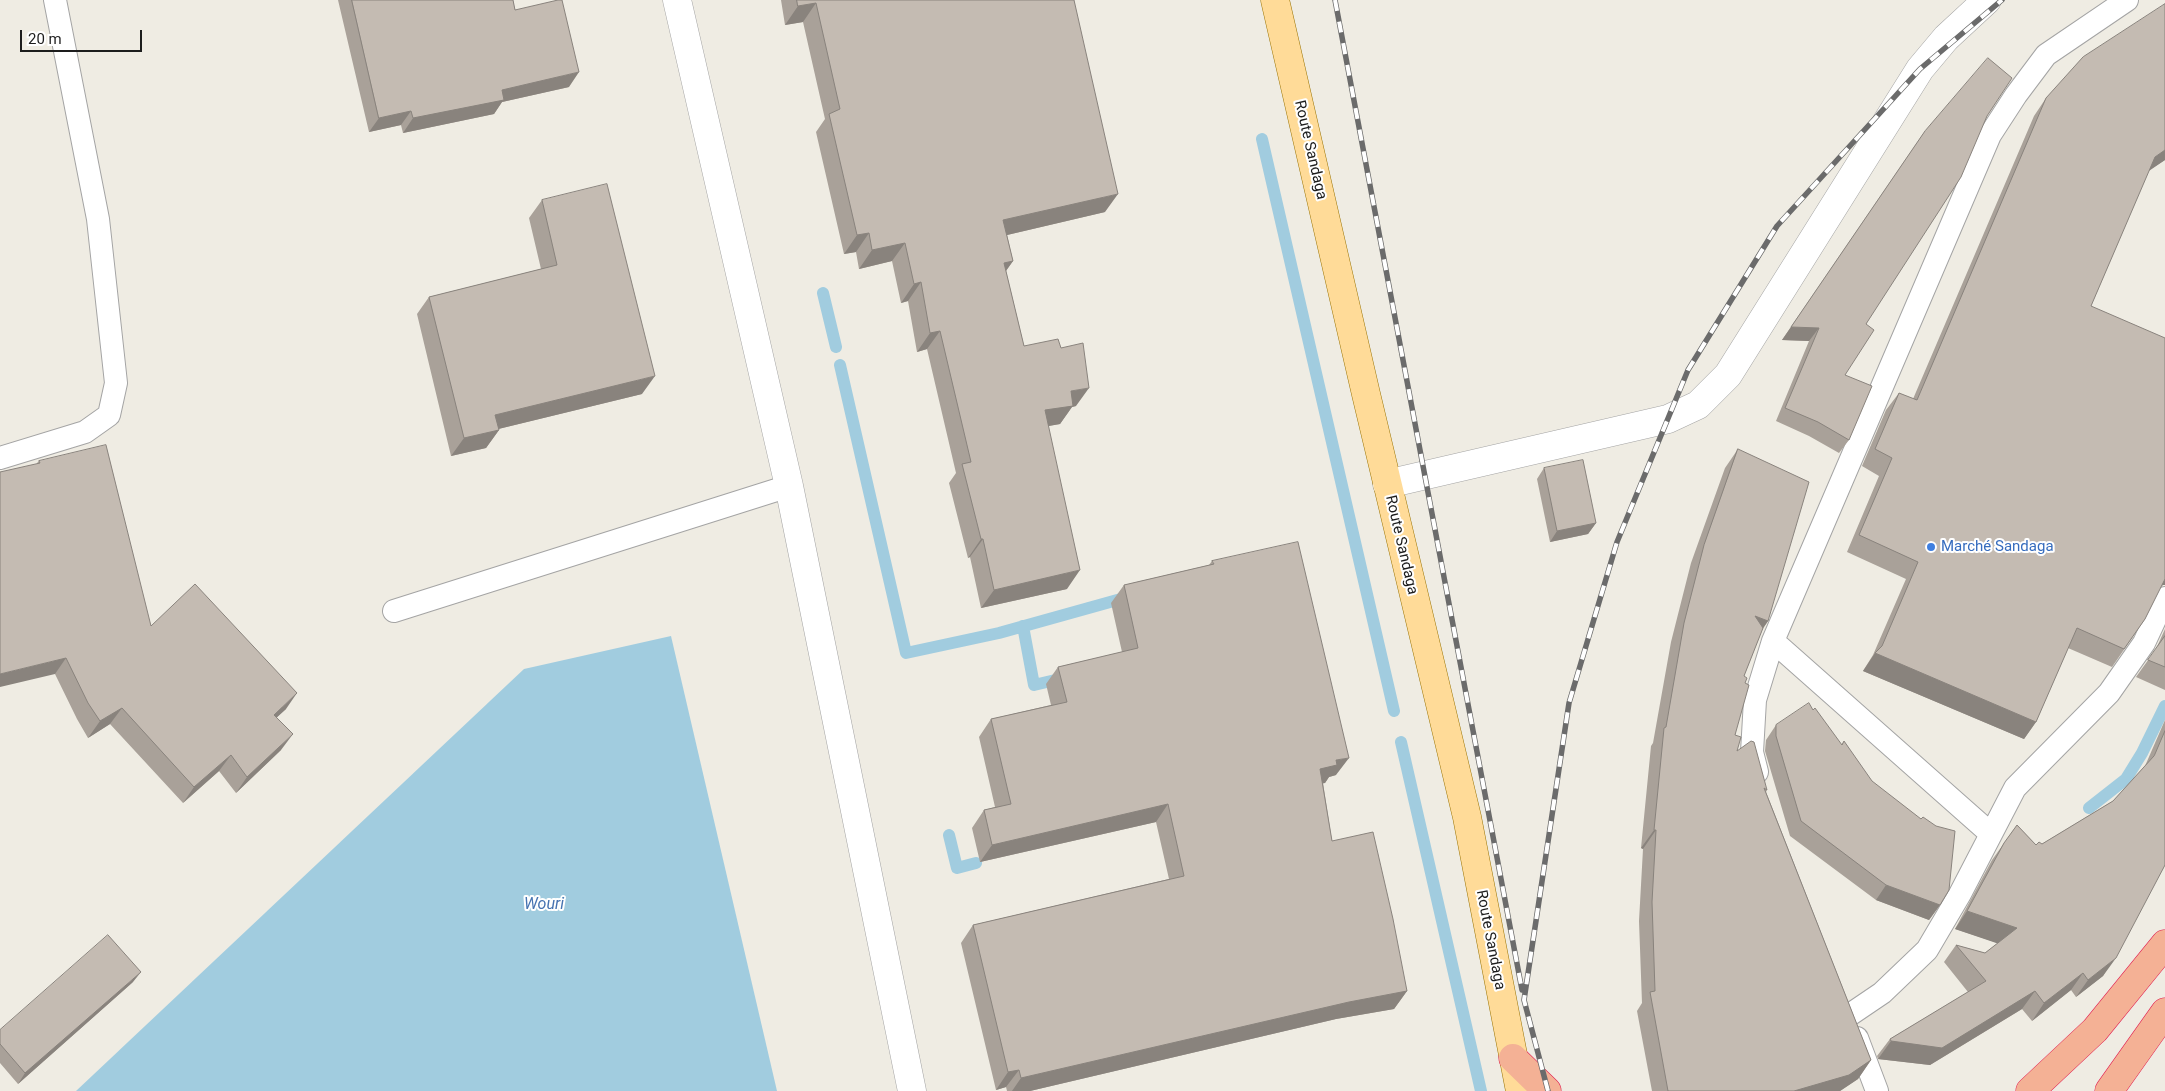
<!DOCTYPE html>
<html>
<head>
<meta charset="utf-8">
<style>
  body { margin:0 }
  #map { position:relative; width:2165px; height:1091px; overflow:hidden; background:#efece3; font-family:Roboto,sans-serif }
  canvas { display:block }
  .scale { position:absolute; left:20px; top:30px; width:122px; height:22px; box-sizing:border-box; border:2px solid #1d1d1d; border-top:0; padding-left:6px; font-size:15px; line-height:18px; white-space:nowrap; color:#1d1d1d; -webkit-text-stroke:4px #fff; paint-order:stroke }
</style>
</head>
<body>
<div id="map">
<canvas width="2165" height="1091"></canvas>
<div class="scale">20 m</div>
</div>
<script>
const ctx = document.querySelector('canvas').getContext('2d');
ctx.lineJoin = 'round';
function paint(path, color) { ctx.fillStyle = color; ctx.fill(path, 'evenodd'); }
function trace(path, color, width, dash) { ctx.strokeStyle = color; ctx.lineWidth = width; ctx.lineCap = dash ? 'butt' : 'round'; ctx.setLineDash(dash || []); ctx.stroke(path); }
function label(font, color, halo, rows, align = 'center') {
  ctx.font = font + ' Roboto,sans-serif'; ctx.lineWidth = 4; ctx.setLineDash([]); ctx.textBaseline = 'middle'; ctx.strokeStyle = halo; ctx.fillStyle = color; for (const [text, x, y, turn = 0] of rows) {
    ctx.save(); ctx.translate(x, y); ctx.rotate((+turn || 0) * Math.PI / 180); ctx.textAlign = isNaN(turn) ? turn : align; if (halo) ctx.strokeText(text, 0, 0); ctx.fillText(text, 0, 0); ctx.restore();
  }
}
const water = new Path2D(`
  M671 636 777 1091H76L524 669Z`);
const stream = new Path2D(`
  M1262 139 1394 711
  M823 293 836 347
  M840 365 906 653 999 633 1128 597
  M1023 626 1034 685 1064 678
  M1401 742 1481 1091
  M2089 808 2126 779 2142 753 2165 706
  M949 835 957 868 976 863`);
const service = new Path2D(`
  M0 458 85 432 109 415 116 383 98 219 55 0
  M394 611 789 486
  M1773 641 1991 834
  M1757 772 1752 752 1755 700 1773 641 1990 135 2016 95 2046 55 2127 0
  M1848 1016 1882 993 1927 950 1960 894 2015 788 2109 693 2144 643 2165 598
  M1857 1038 1877 1091`);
const minor = new Path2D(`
  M677 0 789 486 912 1091
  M1387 484 1668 419 1698 405 1728 375 1920 69 1946 38 1987 0`);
const primary = new Path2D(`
  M1275 0 1366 394 1467 817 1520 1091`);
const trunk = new Path2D(`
  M1513 1058 1547 1091
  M2030 1091 2095 1030 2165 944
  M2109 1091 2165 1012`);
const rail = new Path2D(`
  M1335 0 1522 990
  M1548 1091 1524 1000 1569 703 1617 542 1688 370 1777 226 1920 69 2002 0`);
const wall = new Path2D(`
  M338 0H513L515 10 569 87 502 102 494 114 403 133 401 125 369 132Z
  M781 0H1074L1105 212 1007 235 1013 261 1006 271 1024 346 1076 406 1072 407 1060 424 1048 426 1067 589 981 608 970 557 968 558 949 483 956 473 927 349 917 352 908 301 901 303 892 261 859 269 856 252 844 254 816 132 825 119 803 22 785 25Z
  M2165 4V160L2149 170 2091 306 2163 585 2161 586 2145 619 2112 667 2068 648 2036 722 2024 739 1863 671 1873 655 1906 579 1847 552 1879 476 1862 466 1886 410 1899 393 1913 399 2034 116 2046 98Z
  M1987 116 1866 324 1845 375 1849 440 1839 453 1809 436 1776 421 1809 341 1782 340 1925 131Z
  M542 200 642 394 498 429 499 430 486 448 451 456 417 314 429 297 541 269 529 218Z
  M1738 449 1768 621 1762 630 1744 676 1745 683 1735 735 1737 751 1767 790 1766 792 1871 1060 1858 1079 1840 1091H1652L1637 1011 1642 1003 1639 921 1643 849 1641 848 1651 746 1653 743 1671 642 1691 563 1725 468Z
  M39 461 151 626 286 709 277 717 281 750 236 793 219 771 183 803 110 724 88 738 77 719 55 674 37 463Z
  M1544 468 1596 523 1588 534 1550 542 1537 479Z
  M1212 561 1336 775 1329 777 1325 783H1323L1332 841 1407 991 1394 1009 1336 1019 1030 1091H1007L1006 1087 996 1090 961 943 973 925 1169 879 1156 822 980 862 972 828 984 810 995 807 979 737 991 719 1051 705 1046 684 1058 667 1122 652 1111 603 1124 585 1209 565Z
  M2165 629V690L2136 677 2156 649Z
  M1813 710 1841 745 1844 741 1940 905 1929 920 1876 900 1790 836 1765 751 1766 740 1776 725Z
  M2165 720V865L2103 976 2076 997 2071 990 2032 1021 2022 1009 1930 1065 1878 1059 1877 1056 1890 1039 1968 992 1944 962 1956 945 1985 953 1998 943 1955 929 1992 860 2017 825 2036 845 2042 844 2113 801 2145 766Z
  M133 982 18 1084 0 1063V1030Z`);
const shadedWall = new Path2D(`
  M816 3 803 22 785 25 798 6Z
  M579 72 569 87 502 102 494 114 403 133 413 118 502 90Z
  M411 111 401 125 369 132 379 118Z
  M2165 150V160L2143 175 2155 157Z
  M1118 194 1105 212 990 239 1003 220Z
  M869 233 856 252 844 254 857 235Z
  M905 243 892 261 859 269 872 250Z
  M1013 261 1000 279 1004 263Z
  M921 282 908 301 901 303 914 284Z
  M1791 327 1819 328 1809 341 1782 340Z
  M940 331 927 349 917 352 930 333Z
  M655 376 642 394 482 433 495 415Z
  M1089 388 1076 406 1072 407 1060 424 1032 429 1045 410 1071 391Z
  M499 430 486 448 451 456 464 438Z
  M1596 523 1588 534 1550 542 1557 531Z
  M981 539H983L970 557 968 558Z
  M1080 570 1067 589 981 608 994 590Z
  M2165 576V585H2163L2157 588Z
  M1755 616 1768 621 1755 640Z
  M1875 653 2036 722 2024 739 1863 671Z
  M66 658 55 674 0 687V674Z
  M297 693 286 709 262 731 274 715Z
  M122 708 110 724 88 738 100 721Z
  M293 734 281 750 236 793 247 777Z
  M231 755 219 771 183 803 194 787Z
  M1349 758 1336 775 1329 777 1325 783 1308 787 1320 769 1336 760Z
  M1168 804 1156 822 980 862 992 845Z
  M1654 830H1656L1643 849 1641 848Z
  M1886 885 1940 905 1929 920 1876 900Z
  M1967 911 2017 928 2005 946 1955 929Z
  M2116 958 2103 976 2076 997 2088 980Z
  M141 972 133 982 18 1084 25 1073Z
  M2083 973 2071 990 2032 1021 2044 1003Z
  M1407 991 1394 1009 1336 1019 1030 1091H1012L1021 1078 1349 1002Z
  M2035 991 2022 1009 1930 1065 1878 1059 1891 1041Z
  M1871 1060 1858 1079 1840 1091H1794Z
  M1019 1070 1006 1087 996 1090 1008 1072Z`);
const building = new Path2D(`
  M352 0H513L515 10 558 0H562L579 72 502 90 504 100 413 118 411 111 379 118Z
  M797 0H1074L1118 194 1003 220 1013 261 1004 263 1024 346 1058 339 1061 348 1083 343 1089 388 1071 391 1073 406 1045 410 1080 570 994 590 983 539H981L962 464 971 462 940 331 930 333 921 282 914 284 905 243 872 250 869 233 857 235 829 114 840 109 816 3 798 6Z
  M2165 4V150L2155 157 2091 306 2165 338V579L2145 619 2124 649 2077 628 2036 722 1875 653 1882 646 1918 562 1859 535 1892 458 1875 449 1899 393 1917 400 2046 98 2083 57Z
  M1988 58 2012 78 1987 116 1961 177 1866 324 1874 330 1845 375 1872 386 1849 440 1818 422 1785 408 1819 328 1791 327 1925 131Z
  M607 184 655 376 495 415 499 430 464 438 429 297 557 265 542 200Z
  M106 445 151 626 195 584 297 693 274 715 293 734 247 777 231 755 194 787 122 708 100 721 88 703 66 658 0 674V472L40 463 39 461Z
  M1738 449 1809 482 1768 621 1755 616 1763 628 1744 676 1747 678 1745 683 1749 685 1735 735 1741 737 1737 751 1751 741 1754 742 1767 790 1764 788 1871 1060 1849 1075 1794 1091H1668L1650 992 1655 991 1652 902 1656 830H1654L1664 728 1666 727 1684 623 1704 545Z
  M1583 460 1596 523 1557 531 1544 468Z
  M1298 542 1349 758 1336 760 1337 765 1320 769 1332 841 1373 832 1393 919 1407 991 1349 1002 1021 1078 1019 1070 1008 1072 973 925 1184 876 1168 804 992 845 984 810 1011 804 991 719 1067 702 1058 667 1138 648 1124 585 1214 564 1212 561Z
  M2165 636V667L2148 660Z
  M1809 703 1813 710 1815 708 1842 745 1844 741 1872 781 1921 819 1923 817 1936 826 1955 831 1949 890 1940 905 1886 885 1801 821 1776 736V725Z
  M2165 731V865L2116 958 2088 980 2083 973 2044 1003 2035 991 1942 1048 1891 1041 1890 1039 1986 981 1956 945 1985 953 2017 928 1967 911 2004 843 2017 825 2036 845 2039 842 2042 844 2113 801 2154 756Z
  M108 935 141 972 25 1073 0 1044V1030Z`);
const markers = [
  [1931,547,5,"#3f7fe0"]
];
const streetNames = [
  ["Route Sandaga",1310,150,77],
  ["Route Sandaga",1401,545,77],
  ["Route Sandaga",1490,940,79]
];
const shopNames = [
  ["Marché Sandaga",1941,547]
];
const waterNames = [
  ["Wouri",544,905]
];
paint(water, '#a1ccdf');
trace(stream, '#a1ccdf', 12);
trace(service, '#a4a4a4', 24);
trace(minor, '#a4a4a4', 29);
trace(primary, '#977100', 29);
trace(trunk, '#e01d50', 29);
trace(service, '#fff', 22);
trace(minor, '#fff', 28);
trace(primary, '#ffdb98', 28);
trace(trunk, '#f4b195', 28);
trace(rail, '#6b6b6b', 5.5);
trace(rail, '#fff', 4, [11]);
paint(wall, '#a9a199');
paint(shadedWall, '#89837d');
paint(building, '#c4bbb2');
trace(building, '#89837d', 1);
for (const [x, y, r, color] of markers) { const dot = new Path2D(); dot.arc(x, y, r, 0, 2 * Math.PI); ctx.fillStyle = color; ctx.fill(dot); trace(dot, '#fff', 2); }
label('15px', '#1d1d1d', '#fff', streetNames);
label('15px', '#366cbe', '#fff', shopNames, 'left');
label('italic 16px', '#4673b1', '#fff', waterNames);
</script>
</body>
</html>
